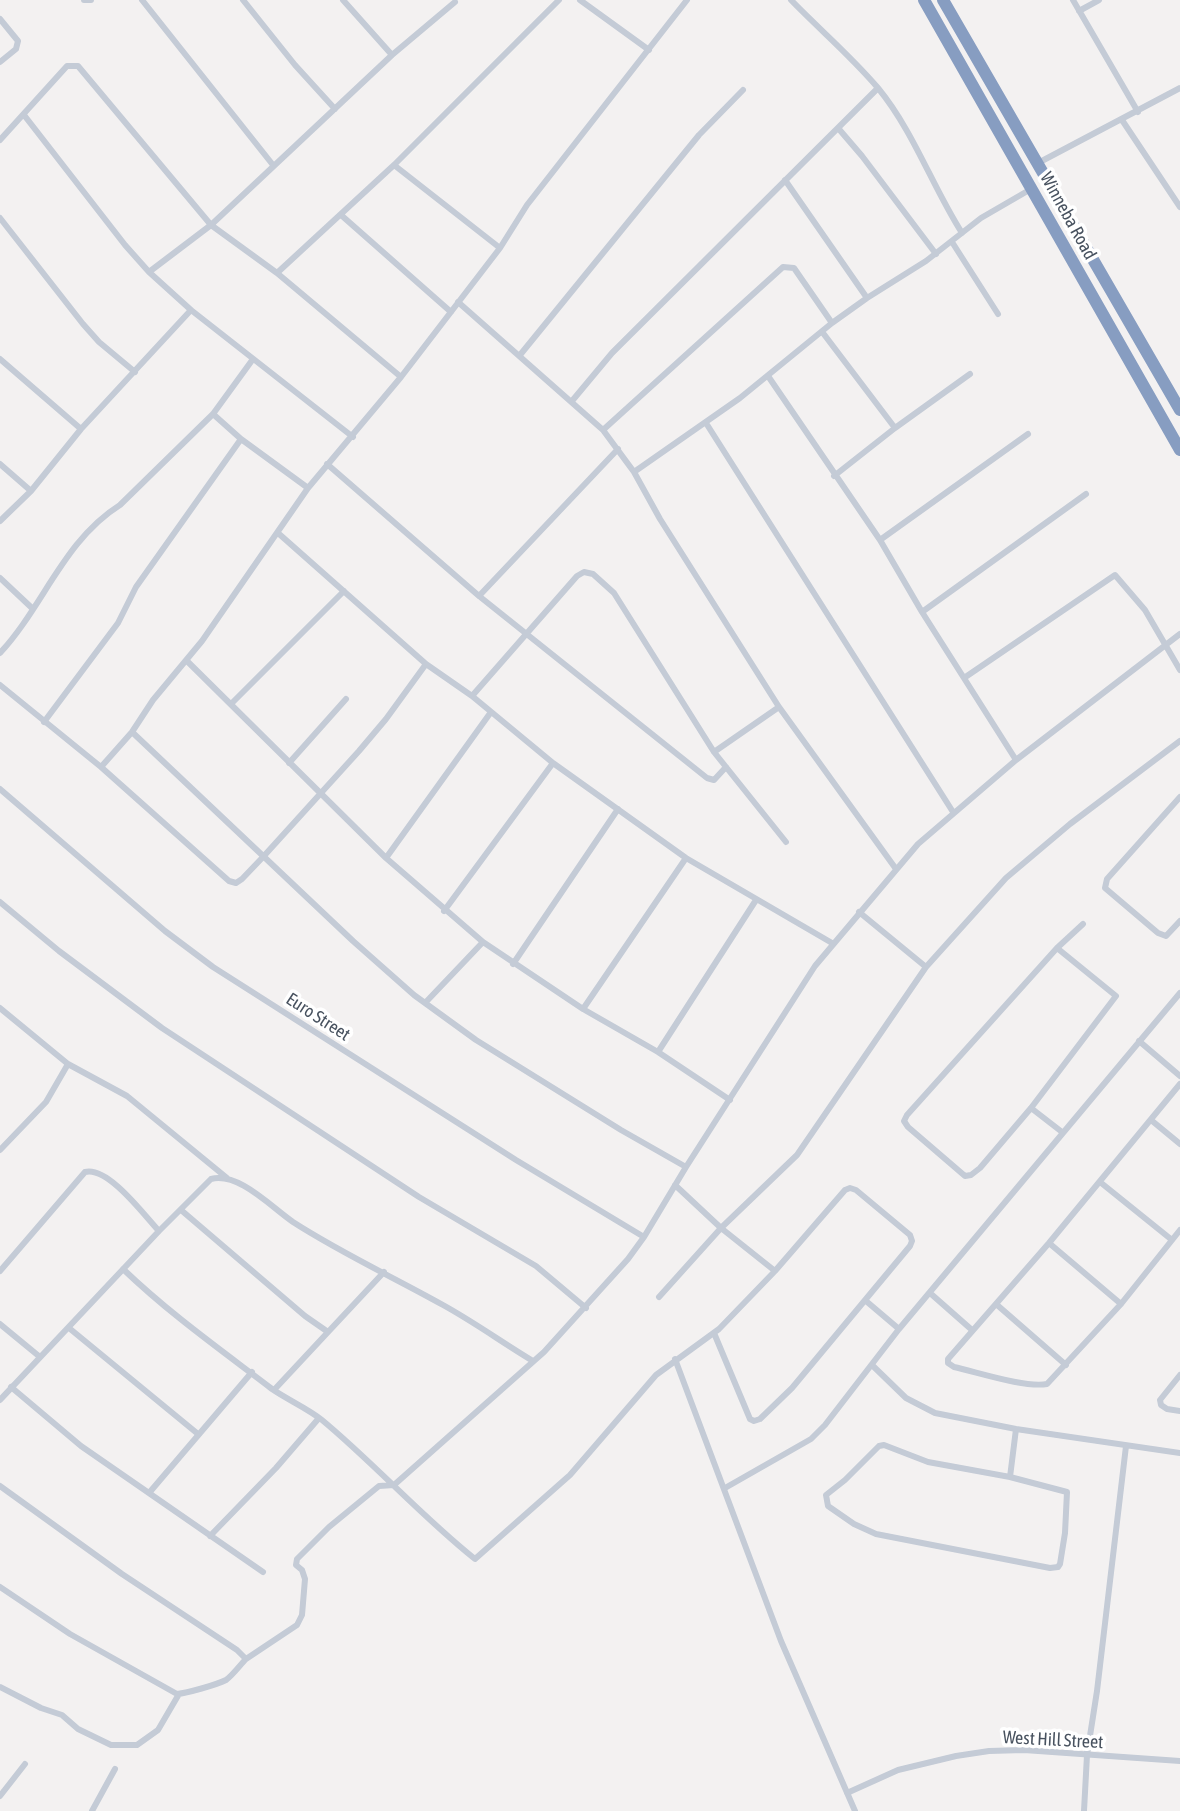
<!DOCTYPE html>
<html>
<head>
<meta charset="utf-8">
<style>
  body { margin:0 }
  canvas { display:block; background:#f3f1f1 }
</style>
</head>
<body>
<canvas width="1180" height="1811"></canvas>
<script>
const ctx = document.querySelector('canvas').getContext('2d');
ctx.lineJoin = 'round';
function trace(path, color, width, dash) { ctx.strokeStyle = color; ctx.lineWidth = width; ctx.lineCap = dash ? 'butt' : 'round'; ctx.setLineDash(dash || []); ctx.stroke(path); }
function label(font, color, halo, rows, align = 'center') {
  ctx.font = font + ' "Asap Condensed",sans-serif'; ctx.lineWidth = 7; ctx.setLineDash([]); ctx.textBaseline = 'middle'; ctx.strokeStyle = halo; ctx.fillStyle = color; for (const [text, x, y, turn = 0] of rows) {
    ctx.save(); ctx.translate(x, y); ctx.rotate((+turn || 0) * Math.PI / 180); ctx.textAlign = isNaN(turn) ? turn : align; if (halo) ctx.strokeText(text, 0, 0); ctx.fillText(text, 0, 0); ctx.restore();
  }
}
const street = new Path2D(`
  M84 0H91
  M142 0 273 165
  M243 0 295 65 335 109
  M343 0 392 55
  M580 0 649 50
  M791 0C819 29 852 57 878 88 914 132 932 186 962 233
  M1073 0 1138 112
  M1079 11 1099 0
  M0 19 18 41 16 49 0 62
  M24 115 125 245 149 272 191 310 353 437
  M1122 120 1180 207
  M838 128 862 156 936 254
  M0 140 67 66H78L211 225 277 273 401 377
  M1038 163 1180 88
  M394 165 500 248
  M785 180 867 298
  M341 215 451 312
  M0 218 83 324 99 342 135 372
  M952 242 998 314
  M149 272 211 225 392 55 455 2
  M277 273 394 165 559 0
  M458 302 603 430 634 472 660 519 779 707 896 869
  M823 333 895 428
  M520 355 699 135 743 90
  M0 359 81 429
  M768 376 880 540 922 612 1016 760
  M572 401 612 353 878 88
  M706 423 953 812
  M603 430 783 267 794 268 832 323
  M241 439 308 488
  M0 464 31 491
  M327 464 479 596 707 778 714 780 726 767
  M634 472 740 398 832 323 867 298 926 261 981 218 1031 189
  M834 476 895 428 970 374
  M0 521 31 491 81 429 191 310
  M278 533 426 664 472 696 553 763 686 858 832 943
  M880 540 1028 434
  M0 578 33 609
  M479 596 618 449
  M922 612 1086 494
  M0 653C43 607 64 540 120 505L213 414 253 359
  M187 661 386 858 483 942 583 1009 658 1052 730 1100
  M964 678 1115 575 1145 610 1180 670
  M0 685 101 767 229 881 236 883 242 879 263 857 359 751 386 719 426 664
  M472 696 577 576 584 572 593 574 614 593 714 752 786 842
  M231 704 344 591
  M44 722 118 623 136 587 241 439 213 414
  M132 732 353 941 414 995 476 1040 621 1130 686 1167
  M714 752 779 707
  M289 763 346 699
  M101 767 132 732 153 700 202 641 308 488 401 377 500 248 527 205 687 0
  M0 789 165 931 213 967 516 1160 644 1237
  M1180 797 1107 879 1105 888 1158 933 1166 936 1180 921
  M386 858 491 712
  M0 902 59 951 162 1028 419 1197 536 1266 586 1308
  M444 911 553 763
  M859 912 926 967
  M1057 948 1116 996 1031 1108 980 1168 971 1175 965 1176 908 1127 904 1121 907 1115 1057 948 1083 924
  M513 964 618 809
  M425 1003 483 942
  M0 1008 68 1064 127 1096 227 1178
  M583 1009 686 858
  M1139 1041 1180 1076
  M658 1052 756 900
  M1180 1084 1049 1243 948 1359V1363L954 1367C977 1372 1025 1388 1047 1384L1121 1304 1180 1230
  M1031 1108 1062 1132
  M1151 1120 1180 1144
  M0 1150 46 1102 68 1064
  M1100 1182 1172 1240
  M675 1185 721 1228 775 1271
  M181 1210 305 1316 328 1332
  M1049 1243 1121 1304
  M123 1269C170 1314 221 1350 272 1389 288 1400 307 1408 322 1420 375 1464 421 1516 475 1559L570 1475 656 1375 719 1329 775 1271 845 1190 850 1188 856 1190 910 1235 912 1241 910 1246 792 1388 760 1419 754 1421 750 1419 714 1333
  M0 1271 85 1172C108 1166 144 1215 159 1231
  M930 1293 972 1330
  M659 1297 721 1228 797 1155 926 967 1006 878 1070 824 1180 741
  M866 1301 899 1329
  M996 1304 1066 1365
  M0 1324 40 1357
  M69 1328 198 1434
  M675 1359 781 1641 855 1811
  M873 1366 906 1398 935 1413 1016 1429 1180 1453
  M1180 1375 1160 1400 1161 1405 1167 1409 1180 1411
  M11 1387 81 1446 263 1572
  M274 1390 384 1272
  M0 1400 159 1231 211 1179C239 1172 271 1207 293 1222 341 1253 393 1277 443 1305 474 1322 503 1343 533 1361
  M884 1445 928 1462 1010 1477 1067 1492 1065 1533 1060 1564 1058 1567 1050 1568 876 1534 854 1524 828 1506 826 1495 845 1480 879 1446Z
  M1010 1477 1016 1429
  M0 1486 122 1574 237 1650 246 1659C240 1665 233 1675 226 1680 216 1685 187 1693 177 1694L70 1634 0 1587
  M725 1488 811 1439 825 1425 899 1329 1180 993
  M149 1493 252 1372
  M210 1536 276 1468 319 1418
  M246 1659 297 1625 302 1615 305 1579 302 1570 296 1565 297 1559 329 1527 379 1486 394 1485 544 1352 628 1259 644 1237 686 1167 815 966 918 844 1016 760 1180 634
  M0 1687 41 1708 62 1715 78 1729 111 1745H137L158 1730 179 1694
  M847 1793 898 1770 956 1756 989 1751 1024 1750 1180 1761
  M0 1796 25 1764
  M92 1811 115 1769
  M1084 1811 1087 1755 1097 1691 1126 1446`);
const highway = new Path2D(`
  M924 0 1180 450
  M943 0 1180 410`);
const streetNames = [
  ["Winneba Road",1068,216,61],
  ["Euro Street",318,1017,33],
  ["West Hill Street",1053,1740,3]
];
trace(street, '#c4cbd6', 6);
trace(highway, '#879dc1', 12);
label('18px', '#48525f', '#fff', streetNames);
</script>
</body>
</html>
